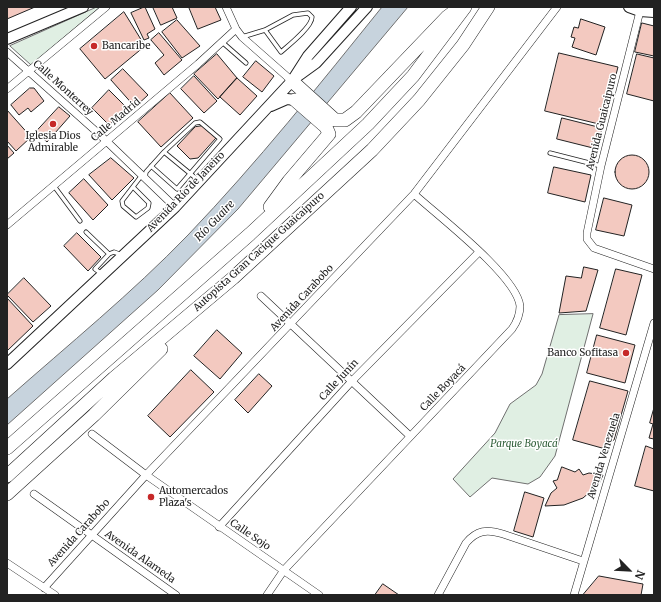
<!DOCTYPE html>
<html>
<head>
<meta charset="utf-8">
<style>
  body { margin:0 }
  #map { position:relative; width:661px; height:602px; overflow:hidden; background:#fff; font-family:Merriweather,serif }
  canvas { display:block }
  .frame { position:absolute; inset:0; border:8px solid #222; pointer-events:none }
  .north { position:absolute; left:609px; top:550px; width:40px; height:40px; -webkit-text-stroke:3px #fff; paint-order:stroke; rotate:114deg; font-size:11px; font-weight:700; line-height:16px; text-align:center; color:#222 }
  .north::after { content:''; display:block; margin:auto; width:14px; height:18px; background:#222; clip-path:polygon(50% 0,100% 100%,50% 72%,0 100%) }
</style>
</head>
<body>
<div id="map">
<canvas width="661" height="602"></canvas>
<div class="frame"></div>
<div class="north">N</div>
</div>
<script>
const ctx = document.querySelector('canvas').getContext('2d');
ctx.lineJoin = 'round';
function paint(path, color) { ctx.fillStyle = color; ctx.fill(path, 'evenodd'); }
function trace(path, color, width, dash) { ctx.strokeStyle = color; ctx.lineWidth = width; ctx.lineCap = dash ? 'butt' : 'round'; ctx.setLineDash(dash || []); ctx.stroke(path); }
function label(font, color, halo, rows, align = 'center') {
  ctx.font = font + ' Merriweather,serif'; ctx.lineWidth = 3; ctx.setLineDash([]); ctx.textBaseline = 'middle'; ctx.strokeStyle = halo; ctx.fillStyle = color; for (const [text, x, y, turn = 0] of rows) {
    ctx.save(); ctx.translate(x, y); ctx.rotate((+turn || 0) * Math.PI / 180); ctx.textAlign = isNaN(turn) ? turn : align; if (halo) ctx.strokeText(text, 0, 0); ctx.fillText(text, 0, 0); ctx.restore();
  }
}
const green = new Path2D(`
  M97 7H100L31 65 10 46Z
  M593 314 555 456 540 477 528 484 492 478 470 497 453 479 495 433 510 404 536 385 542 374 559 315Z`);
const water = new Path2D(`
  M382 7H408L238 209 158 290 7 425V399C68 345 132 293 188 235 257 163 320 84 382 7Z`);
const building = new Path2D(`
  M7 7H35L7 19Z
  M145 7 155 29 147 34 149 38 144 40 131 13Z
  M153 7H172L177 18 161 25Z
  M189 7H215L221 20 198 29Z
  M124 12 145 46 105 79 80 49Z
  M581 19 605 27 596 55 572 47 575 38 571 37 574 27 578 28Z
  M177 20 200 46 182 58 162 32Z
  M642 23 654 26V56L635 52Z
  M159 33 182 60 164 75 155 63 164 55 151 40Z
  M559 53 618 67 603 125 545 111Z
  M217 54 237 78 218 99 194 74Z
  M637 54 654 58V101L627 94Z
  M256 61 274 76 262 92 243 77Z
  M123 69 148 95 135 107 111 80Z
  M194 76 217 101 204 113 181 89Z
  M237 78 257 96 240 115 220 97Z
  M30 88H34L44 101 31 112 28 108 19 115 11 105Z
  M109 90 127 108 109 125 92 108Z
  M170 93 193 118 161 147 138 122Z
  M59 107 70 116 47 142 36 132Z
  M7 110 31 137 16 151 7 141Z
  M562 118 602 128 597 149 557 139Z
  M202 126 216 138 198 158 190 159 177 146 195 127Z
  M7 145 14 153 7 159Z
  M615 172a17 17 0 1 1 34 0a17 17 0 1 1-34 0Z
  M111 158 134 178 112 200 89 175Z
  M554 167 591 175 585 202 548 193Z
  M84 179 108 205 93 220 69 193Z
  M604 198 632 205 624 236 596 230Z
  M77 233 101 257 88 271 64 246Z
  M584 267 598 270 586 311 559 313 566 276 581 278Z
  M616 269 642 275 626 335 600 328Z
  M24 278 51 306 33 322 7 295Z
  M7 298 33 326 7 351Z
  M217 330 242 353 220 379 194 356Z
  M597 335 635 345 625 383 587 373Z
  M191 370 214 392 170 437 148 416Z
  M259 374 272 386 248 413 235 400Z
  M590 381 628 391 614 440 602 448 573 440Z
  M654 408V439L649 438 653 424 650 423Z
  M646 446 654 449V491L635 486Z
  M562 467 575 472 579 469 583 475 589 473 603 475 599 484 583 498 564 505 545 506 551 493 557 488 553 481 557 480Z
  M525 492 544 498 533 537 514 531Z
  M599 576 643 584 641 595H583Z
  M383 584 399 595H375Z`);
const lane = new Path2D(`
  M242 37 265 30 293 15 308 13 312 17C312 27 289 45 281 52L265 30
  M222 42 246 63
  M550 153 601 166
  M151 166 177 189 220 139 200 122 195 123 164 152
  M145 178 146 172 164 152 198 180
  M54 186 80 221
  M133 187 149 203 148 208 136 217 123 206 122 201 142 175
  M86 232 109 254
  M102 274 95 269 109 254 114 252 122 255`);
const street = new Path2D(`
  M226 7 236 29 242 37 292 81
  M640 11 601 166 587 233V239L594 248 654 269
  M7 52 99 134 175 207
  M7 89 106 7
  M7 225 198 64 236 29
  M261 296 410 436
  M92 434 146 475 319 595
  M34 494 176 595
  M219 527 352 381 479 252
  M7 563 55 595
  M44 588 146 475 414 194 557 7
  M267 595 284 570 512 329C517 322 520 315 520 306 517 276 437 215 414 194
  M438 595 466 543C477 530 487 529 503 534L583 561
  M574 595 654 323`);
const secondary = new Path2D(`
  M629 7 640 11 654 12
  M7 39 83 7
  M298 76 316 63 367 7
  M271 106 287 99 295 100
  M7 364 175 207 292 81 308 56 351 7`);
const highway = new Path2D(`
  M292 81 335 120H345L356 112 447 17 455 11
  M270 207 289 181 329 134 326 127 295 100
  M7 448 250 234 368 124 413 76 465 7
  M7 476 114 378 233 278 372 150 419 100 463 45 488 7
  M7 494 94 415 161 349`);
const markers = [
  [94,46,4,"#c62828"],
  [53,124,4,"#c62828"],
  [626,353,4,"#c62828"],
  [151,497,4,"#c62828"]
];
const poiNames = [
  ["Bancaribe",102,46],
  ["Iglesia Dios",53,136,"center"],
  ["Admirable",53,148,"center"],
  ["Banco Sofitasa",618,353,"right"],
  ["Automercados",159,491],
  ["Plaza's",159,503]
];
const streetNames = [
  ["Calle Monterrey",63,88,42],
  ["Calle Madrid",116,120,-40],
  ["Avenida Guaicaipuro",602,122,-76],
  ["Avenida Río de Janeiro",186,192,-46],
  ["Autopista Gran Cacique Guaicaipuro",259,252,-42],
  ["Avenida Carabobo",302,298,-47],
  ["Calle Junín",339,380,-47],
  ["Calle Boyacá",443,388,-46],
  ["Avenida Venezuela",604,456,-73],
  ["Avenida Carabobo",79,533,-48],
  ["Calle Sojo",250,535,34],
  ["Avenida Alameda",140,557,35]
];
const parkNames = [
  ["Parque Boyacá",524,444]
];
const waterNames = [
  ["Río Guaire",215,221,-46]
];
paint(green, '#e0efe3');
trace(green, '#6f6f6f', 1);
paint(water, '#c7d3dd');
trace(water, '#6f6f6f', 1);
paint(building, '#f3c9c0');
trace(building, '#222', 1);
trace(lane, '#222', 5);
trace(street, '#222', 8);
trace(secondary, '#222', 12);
trace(highway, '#222', 14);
trace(lane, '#fff', 3.5);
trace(street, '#fff', 7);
trace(secondary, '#fff', 10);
trace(highway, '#fff', 13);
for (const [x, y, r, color] of markers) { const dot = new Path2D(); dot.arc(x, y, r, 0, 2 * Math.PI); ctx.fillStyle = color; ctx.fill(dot); trace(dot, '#fff', 1.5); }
label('10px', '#222', '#fff', poiNames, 'left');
label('10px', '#222', '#fff', streetNames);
label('italic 10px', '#2f5e38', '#fff', parkNames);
label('italic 11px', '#222', '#fff', waterNames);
</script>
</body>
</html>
